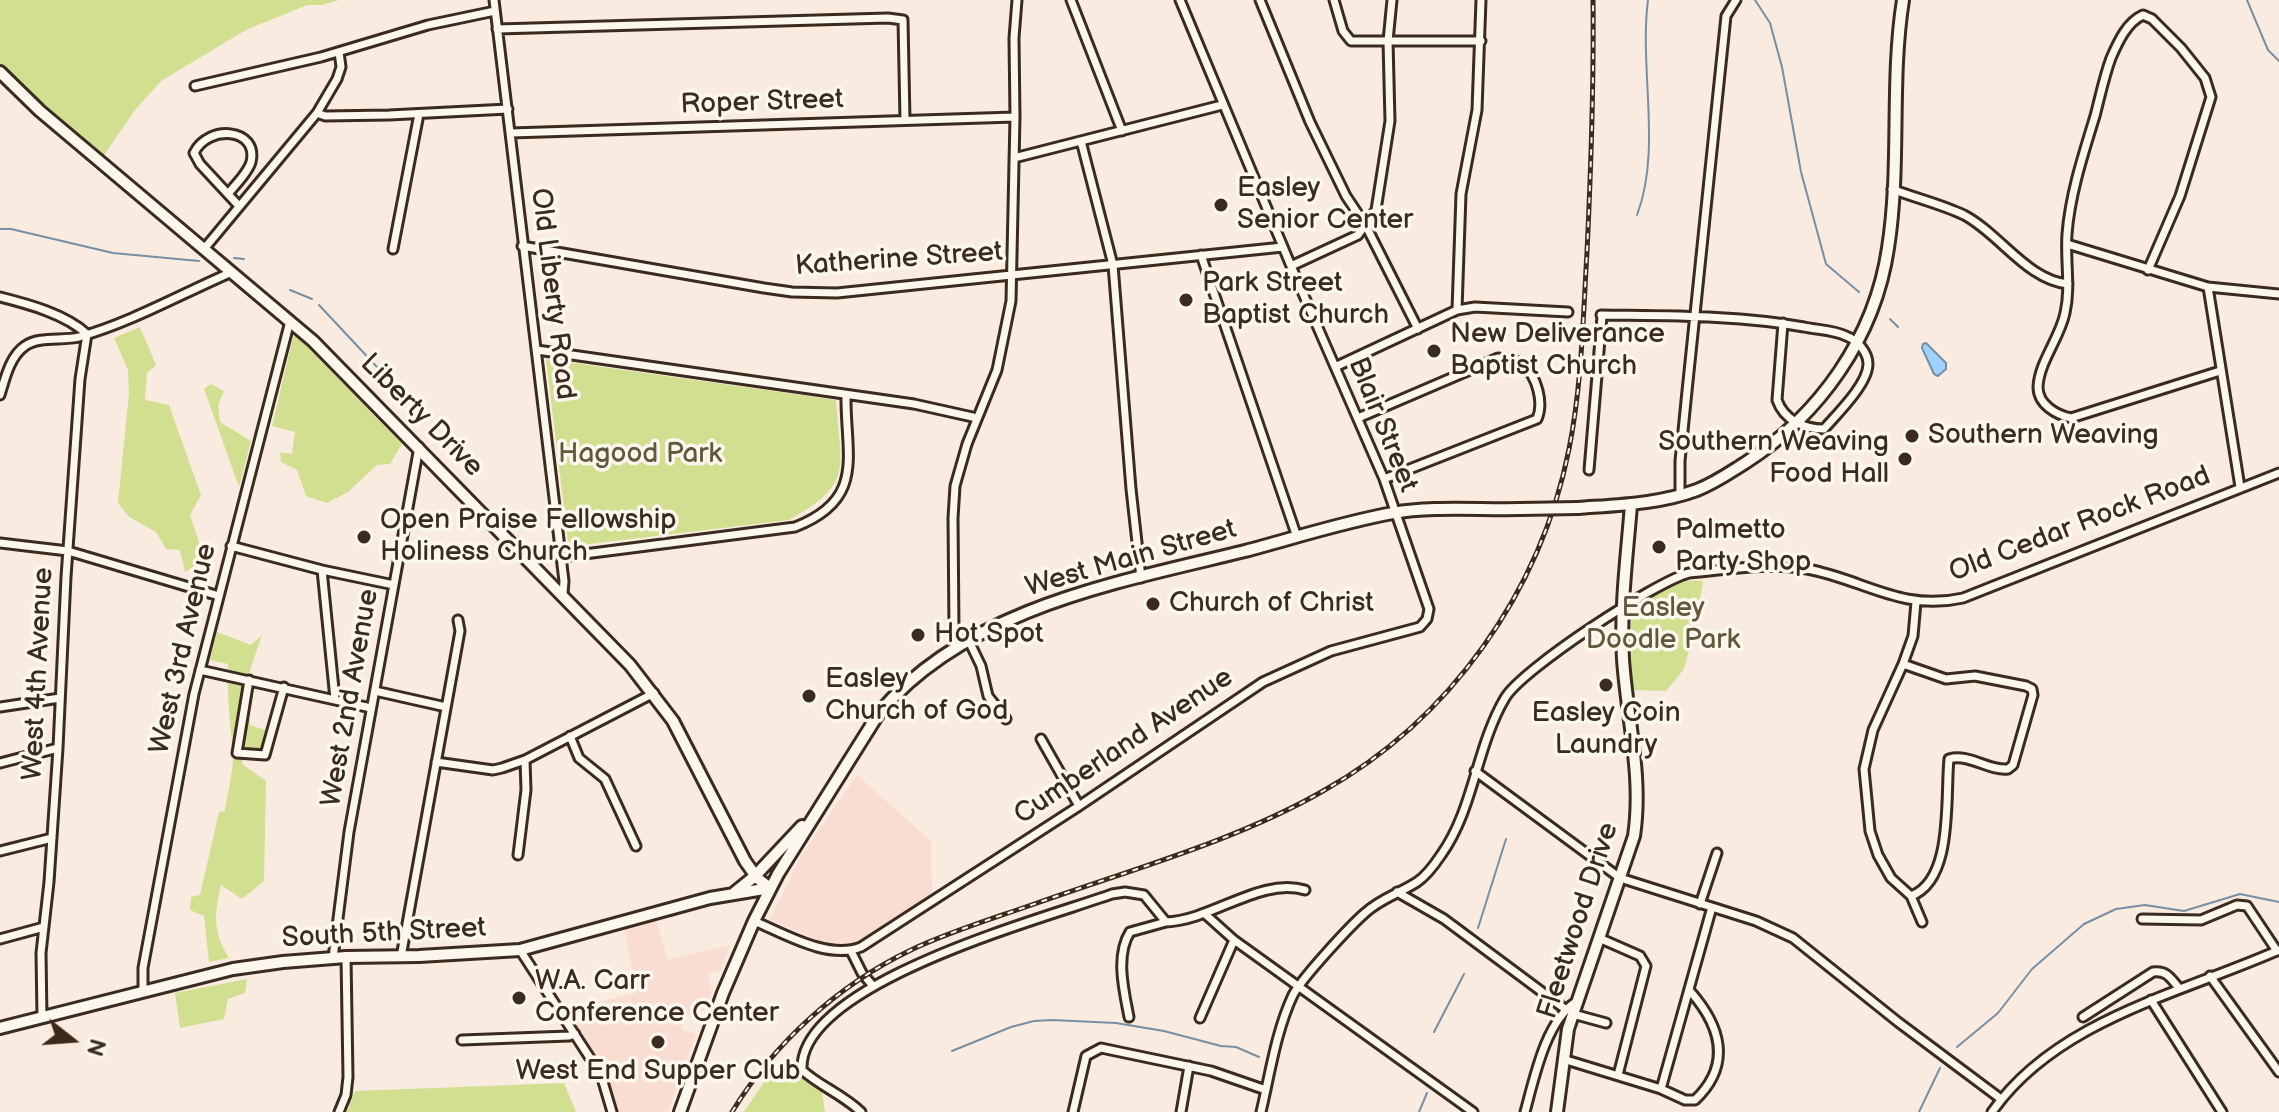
<!DOCTYPE html>
<html>
<head>
<meta charset="utf-8">
<style>
  body { margin:0 }
  #map { position:relative; width:2279px; height:1112px; overflow:hidden; background:#faebe0; font-family:"Balsamiq Sans",sans-serif }
  canvas { display:block }
  .north { position:absolute; left:32px; top:1000px; width:80px; height:80px; -webkit-text-stroke:6px #fbf7ec; paint-order:stroke; rotate:107deg; font-size:22px; font-weight:700; line-height:32px; text-align:center; color:#3b2a1e }
  .north::after { content:''; display:block; margin:auto; width:28px; height:36px; background:#3b2a1e; clip-path:polygon(50% 0,100% 100%,50% 72%,0 100%) }
</style>
</head>
<body>
<div id="map">
<canvas width="2279" height="1112"></canvas>
<div class="north">N</div>
</div>
<script>
const ctx = document.querySelector('canvas').getContext('2d');
ctx.lineJoin = 'round';
function paint(path, color) { ctx.fillStyle = color; ctx.fill(path, 'evenodd'); }
function trace(path, color, width, dash) { ctx.strokeStyle = color; ctx.lineWidth = width; ctx.lineCap = dash ? 'butt' : 'round'; ctx.setLineDash(dash || []); ctx.stroke(path); }
function label(font, color, halo, rows, align = 'center') {
  ctx.font = font + ' "Balsamiq Sans",sans-serif'; ctx.lineWidth = 7; ctx.setLineDash([]); ctx.textBaseline = 'middle'; ctx.strokeStyle = halo; ctx.fillStyle = color; for (const [text, x, y, turn = 0] of rows) {
    ctx.save(); ctx.translate(x, y); ctx.rotate((+turn || 0) * Math.PI / 180); ctx.textAlign = isNaN(turn) ? turn : align; if (halo) ctx.strokeText(text, 0, 0); ctx.fillText(text, 0, 0); ctx.restore();
  }
}
const built = new Path2D(`
  M857 775 931 841 932 895 871 938 851 946 829 945 770 920 802 854Z
  M656 920 668 960 730 945 721 970 708 974 712 993 705 1010 683 1017 681 1029 696 1034 668 1112H618L607 1074 565 1011 637 992 624 928Z`);
const green = new Path2D(`
  M0 0H339L322 5H307L246 30 161 81 135 110 104 155 22 86 0 65Z
  M140 327 156 365 147 373 145 400 169 405 201 495 190 515 205 560 185 572 180 550 166 549 156 532 129 517 118 503 129 393 128 370 114 338Z
  M294 333 402 444 390 464 377 465 348 492 327 503 306 496 297 470 281 462 280 452 292 454 295 432 272 426Z
  M546 359 836 400C840 467 856 483 789 520L573 546 568 541Z
  M211 384 224 391 218 404 220 422 251 441 239 487 204 389Z
  M1684 580 1703 581 1697 621 1684 669 1666 691 1632 690 1630 607 1657 589Z
  M217 632 251 645 262 635 245 685 250 725 265 730 261 750 245 751 242 764 266 781 264 881 242 899 221 885C214 915 213 932 229 958L209 962 204 916 190 910 191 897 200 895 219 812 225 811C228 790 236 763 232 741 229 715 227 690 228 664L210 660Z
  M247 979 245 993 228 999 224 1019 180 1028 175 993Z
  M787 1057 794 1073 822 1091 825 1112H744L770 1073Z
  M564 1083 576 1112H347L355 1091Z`);
const water = new Path2D(`
  M1926 343 1946 363V369L1938 376 1934 374 1922 348 1923 344Z`);
const stream = new Path2D(`
  M1755 0 1770 23 1782 67 1801 172 1826 264 1859 292
  M2247 0 2268 50 2279 61
  M1637 215C1662 149 1639 69 1648 0
  M0 229H11L113 253 199 261
  M234 258 244 259
  M290 290 312 299
  M319 305 377 367
  M1890 319 1898 327
  M1478 928 1506 839
  M1434 1032 1464 974
  M1957 1047 1998 1013 2032 969 2084 924 2116 909 2145 905 2184 911 2240 894 2279 902
  M952 1051 1011 1027 1034 1021 1052 1020 1116 1023 1164 1031 1221 1046 1236 1047 1259 1057
  M1419 1112 1427 1093
  M1919 1112 1940 1068`);
const street = new Path2D(`
  M494 0 564 581 563 594
  M1071 0 1122 131
  M1260 0 1310 122 1346 196 1366 226 1418 329
  M1334 0 1343 31 1351 41H1481
  M497 29 888 18 903 20 905 120
  M195 86 321 57 428 25 495 11
  M317 113 325 116 389 115 508 109
  M511 133 1015 117
  M1081 141 1113 265 1131 489 1141 578
  M1014 158 1222 105
  M1892 189C1915 198 1941 204 1964 215 2000 234 2027 280 2068 284
  M228 194C235 185 248 173 251 162 259 128 208 124 194 153L200 164 239 206
  M2067 244 2208 287
  M522 246 764 288 792 292 837 293 1283 247
  M204 249 317 113 337 79 341 67 339 52
  M393 249 419 114
  M1201 255 1297 537
  M1291 266 1358 235 1376 210 1390 121 1388 41 1392 0
  M2148 270 2180 196 2211 97 2205 78 2181 48 2152 19 2143 15C2127 22 2118 42 2111 58 2104 77 2100 97 2095 116 2083 155 2070 195 2067 234 2065 261 2071 287 2065 313 2060 338 2039 362 2038 387 2038 405 2057 415 2071 418L2220 371
  M0 297C28 304 65 314 87 334L80 379 66 577 58 748 49 882 41 953 42 1017
  M1457 310 1461 194 1477 110 1481 0
  M1601 315C1669 316 1737 315 1804 327 1818 330 1834 330 1846 336 1857 340 1868 352 1868 364 1868 384 1837 414 1824 429 1804 429 1784 420 1777 400L1783 323
  M537 350 914 404 977 418
  M1335 367 1457 310 1475 307 1568 312
  M0 395C5 379 10 356 25 346 39 336 62 341 79 337 132 322 181 294 232 272
  M1358 418 1498 358C1507 359 1516 359 1523 365 1537 376 1544 403 1537 419L1384 479
  M1589 470 1602 316
  M2240 487 2208 287 2279 294
  M1680 494V461L1687 391 1726 16 1736 0
  M0 543 68 551 219 596
  M231 546 322 570 394 585
  M561 557 795 527C867 499 845 454 846 395
  M322 570 335 699
  M1916 602 1913 636 1903 664 1873 730 1864 769 1870 831 1878 855 1891 878 1911 896 1922 922
  M969 641 981 666 988 696 1006 719
  M958 646 954 629 953 518 955 486 967 444 997 370 1011 301 1015 117 1014 38 1017 0
  M1903 664 1946 679 1975 676 2026 686 2032 689 2033 695 2013 765 2008 769C1988 771 1969 753 1949 759 1945 797 1954 880 1911 896
  M200 670 371 708
  M249 680 237 753 265 755 284 687
  M375 691 446 707
  M0 707 60 698
  M570 736 579 758 605 779 636 846
  M1041 739 1079 806
  M436 762 493 770 502 768 525 760 654 693
  M0 763 58 748
  M1475 771 1620 878 1756 921 1793 938 1898 1022 2001 1099
  M0 851 52 838
  M518 855 526 790 525 760
  M1397 892 1444 919 1565 1009
  M1700 904 1717 853
  M1205 914 1234 940 1473 1112
  M2142 919 2201 920 2237 905 2247 906 2277 951
  M754 921C785 934 828 960 861 947L1079 806 1263 682 1331 651 1420 627 1427 619 1429 609 1384 479 1291 266 1180 0
  M1599 938 1640 956 1646 966 1618 1075
  M0 939 44 927
  M520 950 601 1075 612 1112
  M851 951 862 973 873 986
  M401 957 460 631 458 620
  M333 958 349 832 419 447
  M2210 976 2279 1072
  M143 992V968L194 694 290 321
  M2151 1000 2222 1112
  M1573 1014 1606 1023
  M1129 1017C1124 991 1115 956 1130 932L1166 922
  M2083 1017 2153 972C2167 970 2171 979 2179 988
  M1200 1018 1234 940
  M462 1040 569 1036 575 1034
  M1563 1059 1661 1089 1712 907
  M1661 1089 1685 1100H1695C1733 1064 1720 1025 1690 991
  M339 1112 346 1095 348 1077 346 957
  M861 1112C842 1094 821 1087 802 1070 798 983 1046 918 1112 894L1125 892 1144 895 1166 922C1213 920 1260 877 1305 890
  M1073 1112 1086 1056 1101 1048 1211 1071 1266 1090
  M1181 1112 1189 1066
  M1261 1112C1270 1074 1276 1031 1293 995 1302 978 1349 927 1365 913 1380 899 1400 893 1417 882 1426 876 1435 864 1441 855 1474 809 1476 747 1505 698 1522 669 1655 582 1689 573 1726 570 1769 562 1807 569 1863 579 1901 612 1963 598L2279 473
  M1525 1112C1534 1079 1546 1020 1576 1002
  M1992 1112C2056 1020 2182 993 2279 950`);
const secondary = new Path2D(`
  M0 72 40 111 313 341 630 665 673 721 745 861 757 878 770 888
  M1578 508C1618 505 1659 504 1697 490 1715 483 1729 473 1745 463 1820 415 1875 337 1888 248 1901 166 1890 82 1903 0
  M734 893 755 876 802 826
  M0 1028 233 969 283 962 346 957 419 956 520 950 710 898 770 888
  M680 1112 723 993 754 921 778 874 879 713C967 608 1119 582 1245 551 1294 538 1343 522 1393 513 1430 506 1481 510 1520 509
  M1557 1112 1568 1029 1634 836C1643 776 1627 719 1623 659 1620 607 1627 556 1631 505`);
const rail = new Path2D(`
  M732 1112C774 1043 838 985 911 950 951 931 995 918 1037 903 1130 870 1238 840 1323 791 1450 720 1541 591 1569 449 1582 384 1583 318 1587 252 1591 168 1594 85 1593 0`);
const secondaryBridge = new Path2D(`
  M1520 509 1578 508`);
const markers = [
  [1221,205,8,"#3b2a1e"],
  [1186,300,8,"#3b2a1e"],
  [1434,351,8,"#3b2a1e"],
  [1912,436,8,"#3b2a1e"],
  [1905,459,8,"#3b2a1e"],
  [364,537,8,"#3b2a1e"],
  [1659,547,8,"#3b2a1e"],
  [1153,604,8,"#3b2a1e"],
  [918,635,8,"#3b2a1e"],
  [1606,685,8,"#3b2a1e"],
  [809,696,8,"#3b2a1e"],
  [519,998,8,"#3b2a1e"],
  [658,1042,8,"#3b2a1e"]
];
const streetNames = [
  ["Roper Street",762,103,-2],
  ["Katherine Street",899,260,-4],
  ["Old Liberty Road",552,294,83],
  ["Liberty Drive",421,416,45],
  ["Blair Street",1382,425,68],
  ["Old Cedar Rock Road",2080,525,-21],
  ["West Main Street",1131,559,-16],
  ["West 3rd Avenue",184,649,-77],
  ["West 4th Avenue",39,674,-87],
  ["West 2nd Avenue",351,698,-80],
  ["Cumberland Avenue",1124,747,-34],
  ["Fleetwood Drive",1579,921,-72],
  ["South 5th Street",384,934,-3]
];
const poiNames = [
  ["Easley",1237,189],
  ["Senior Center",1237,221],
  ["Park Street",1202,284],
  ["Baptist Church",1202,316],
  ["New Deliverance",1450,335],
  ["Baptist Church",1450,367],
  ["Southern Weaving",1928,436],
  ["Southern Weaving",1889,443,"right"],
  ["Food Hall",1889,475,"right"],
  ["Open Praise Fellowship",380,521],
  ["Holiness Church",380,553],
  ["Palmetto",1675,531],
  ["Party Shop",1675,563],
  ["Church of Christ",1169,604],
  ["Hot Spot",934,635],
  ["Easley",825,680],
  ["Church of God",825,712],
  ["Easley Coin",1606,714,"center"],
  ["Laundry",1606,746,"center"],
  ["W.A. Carr",535,982],
  ["Conference Center",535,1014],
  ["West End Supper Club",658,1072,"center"]
];
const parkNames = [
  ["Hagood Park",640,455],
  ["Easley",1663,609],
  ["Doodle Park",1663,641]
];
paint(built, '#f9ddd1');
paint(green, '#d2df91');
paint(water, '#9fd3fd');
trace(water, '#778fa4', 2);
trace(stream, '#778fa4', 2);
trace(street, '#3b2a1e', 13);
trace(secondary, '#3b2a1e', 16);
trace(street, '#fbf7ec', 7);
trace(secondary, '#fbf7ec', 10);
trace(rail, '#3b2a1e', 5);
trace(rail, '#fbf7ec', 2, [6]);
trace(secondaryBridge, '#3b2a1e', 16, []);
trace(secondaryBridge, '#fbf7ec', 10);
for (const [x, y, r, color] of markers) { const dot = new Path2D(); dot.arc(x, y, r, 0, 2 * Math.PI); ctx.fillStyle = color; ctx.fill(dot); trace(dot, '#fbf7ec', 3); }
label('28px', '#3b2a1e', '#fbf7ec', streetNames);
label('28px', '#3b2a1e', '#fbf7ec', poiNames, 'left');
label('28px', '#61573b', '#fbf7ec', parkNames);
</script>
</body>
</html>
